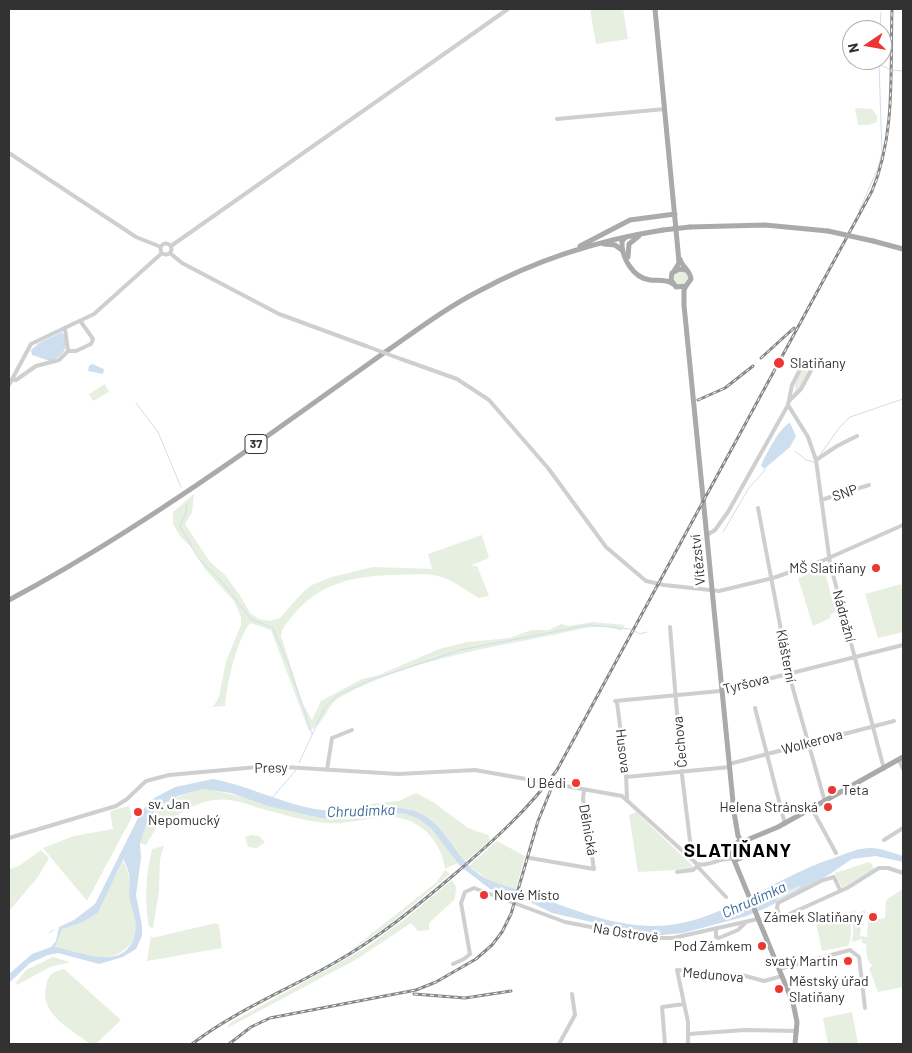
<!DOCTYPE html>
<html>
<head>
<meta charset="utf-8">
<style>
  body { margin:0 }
  #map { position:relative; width:912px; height:1053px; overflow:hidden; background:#fff; font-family:Barlow,sans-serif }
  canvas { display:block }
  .frame { position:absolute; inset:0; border:10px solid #323232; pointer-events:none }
  .north { position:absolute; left:842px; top:20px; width:50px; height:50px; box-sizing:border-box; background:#fff; border:1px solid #adadad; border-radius:50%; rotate:258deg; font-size:14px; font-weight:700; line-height:20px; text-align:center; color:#323232 }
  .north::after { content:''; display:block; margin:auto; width:18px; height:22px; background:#ec3631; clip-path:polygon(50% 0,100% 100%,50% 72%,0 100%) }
</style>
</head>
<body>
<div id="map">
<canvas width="912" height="1053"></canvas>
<div class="frame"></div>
<div class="north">N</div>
</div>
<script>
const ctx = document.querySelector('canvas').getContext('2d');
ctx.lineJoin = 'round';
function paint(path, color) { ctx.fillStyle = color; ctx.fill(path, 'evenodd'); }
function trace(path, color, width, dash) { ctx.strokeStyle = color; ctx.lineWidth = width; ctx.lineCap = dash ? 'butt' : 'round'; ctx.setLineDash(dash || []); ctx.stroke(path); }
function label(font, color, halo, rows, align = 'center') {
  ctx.font = font + ' Barlow,sans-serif'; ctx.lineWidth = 5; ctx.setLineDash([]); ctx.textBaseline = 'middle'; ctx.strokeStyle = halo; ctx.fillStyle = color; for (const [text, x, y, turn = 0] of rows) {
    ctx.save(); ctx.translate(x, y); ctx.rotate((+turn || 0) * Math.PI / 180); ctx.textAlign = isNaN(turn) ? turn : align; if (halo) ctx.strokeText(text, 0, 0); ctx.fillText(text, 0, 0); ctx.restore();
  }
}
const green = new Path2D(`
  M590 9H623L628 39 596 44Z
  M855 108 872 109 877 116V122L869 125H858Z
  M674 278a7 7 0 1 1 14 0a7 7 0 1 1-14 0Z
  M804 367H808L810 370 800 388 795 394V383Z
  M105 384 109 392 93 401 89 394Z
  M194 494 192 512 185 524 210 562 225 575 241 597 250 613 259 619 270 621 280 618 302 593 312 585 332 577 373 567 432 569 428 554 482 535 489 558 470 566H477L489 596 479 598C466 591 452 579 438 576 423 573 408 575 393 575 354 576 320 583 294 614 288 621 282 627 281 636L302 702 312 720 321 701 362 679 379 675 439 649 467 642 510 638 531 630H549L561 624 568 626 593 622 625 625 621 631C601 621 573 631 553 635 482 649 407 661 342 696 325 705 327 722 309 731L271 630 250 623C236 642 227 683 225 706L213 707 219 697 226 661 241 625V617L234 601 205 569 193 549 180 536 173 524V512Z
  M824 568 833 603 836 602 839 610 830 615 831 618 813 626 798 578Z
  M901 584 903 592V632L878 638 865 594Z
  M203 789C250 795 294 816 342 819 368 820 392 806 417 818 436 827 446 847 458 863L445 869C443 850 430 830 412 822 385 809 354 826 326 823 307 821 288 816 270 811 252 807 234 797 215 800 201 801 188 808 177 816 171 820 170 825 163 828L159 823 146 845 140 843C148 805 169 799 203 789Z
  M416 793 433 802 468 828 488 835 490 840 465 862 443 832 408 809 339 812 371 804 399 801Z
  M129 806 132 817 87 901 43 848 74 836 113 829 110 811Z
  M636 812 694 867 692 869 638 872 629 815Z
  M252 835 259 836 265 842 257 848 248 847 245 837Z
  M497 841 525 856 516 889 490 881 469 866Z
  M164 846 160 859 159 891 153 928 149 927C144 900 146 875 152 849Z
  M41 850 49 858 38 877 9 911V869L19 866Z
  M122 859C131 874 130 889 133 907 134 915 138 925 136 933 132 949 112 960 96 958 82 956 69 949 55 947L62 929 81 923 98 913Z
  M869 862 872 864 874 869 842 888 835 873Z
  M445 870 450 874 390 924 347 953 437 882Z
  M452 880 456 887 455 899 429 923V930L418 931 411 923 357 959 227 1028 230 1023 364 949 408 917Z
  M801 885 799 889 776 901 780 895Z
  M903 889V987L878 992 869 968 872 966 867 958 866 944 862 943V939L852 942C856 928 846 916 865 910V915L862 916 860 936 867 937 868 921 885 918 886 900Z
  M856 910C846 924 855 933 848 946L822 951 816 923Z
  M216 923 219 925 222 948 147 961 151 936 152 938Z
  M53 957 70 962 50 967 17 985 16 983 26 970Z
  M64 969 121 1020 96 1044H90C71 1029 39 1014 46 986 49 974 52 972 64 969Z
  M852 1012 858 1044H828L823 1018Z`);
const water = new Path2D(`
  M62 332C71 344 64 357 50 361L32 355 31 350 39 343Z
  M92 364 104 369 103 374 88 371 89 366Z
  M790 423 796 436 790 447 764 469 761 465C766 455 780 426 790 423Z
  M213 779C250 786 284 805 322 810 354 815 388 800 419 813 446 825 454 855 476 872 489 883 509 886 525 892 567 907 609 926 655 926 717 926 776 876 834 858 845 854 858 848 870 848 881 848 893 853 903 856V862L876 856 852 859 830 874 768 907 747 916 683 933 653 936 552 913 526 900 490 889 460 866 432 829 419 819 406 814 384 812 355 818H321L268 806 231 793 203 789 178 796 159 806 148 819 140 843 141 858 136 895 142 925V936L136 949 123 957 99 964 58 953 48 955 30 963 9 983V974L32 954 51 947 56 941 59 927 74 920 95 904 141 812 154 798 175 787ZM123 859C133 877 128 881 130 900 132 911 138 922 135 934 125 974 79 951 55 947L62 929 81 923 98 913ZM801 885 798 889 776 901 780 895Z`);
const stream = new Path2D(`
  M880 30 881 12
  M879 60V64L891 70 903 71
  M859 211 878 168 882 152 879 64
  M136 403 158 432 181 487
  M795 451 806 460 814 462
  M820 455 839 428 850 417 903 399
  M186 504 187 510 180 526 198 558 221 581 251 619 273 628 289 666 312 734
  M723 532 749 488 766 469
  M299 763 325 707 338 695 368 681 460 650 589 625 630 629 640 634 647 632
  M272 798 296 770
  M49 933 53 930`);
const minor = new Path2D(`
  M557 119 665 109
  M9 153 136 237 161 247
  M160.5 249a5.5 5.5 0 1 1 11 0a5.5 5.5 0 1 1-11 0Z
  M171 246 508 9
  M170 253 182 263 279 314 366 346
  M65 329 68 351
  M401 359 457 379 489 400 548 468 606 547 646 581 664 585 719 591 773 578 822 561 903 525
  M11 380H16L36 366 59 360 68 351H76L91 344 93 339 81 322
  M9 385 31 344 94 314 162 253
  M789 401 801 389 813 367 804 362 792 385 788 405 808 437 816 460 830 563 884 769
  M816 460 837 446 857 436
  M821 500 869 485
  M758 508 790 678 825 802
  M707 535 715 530 728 512 788 405
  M670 627 682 775 691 849 689 856
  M615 701 720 691 903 645
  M617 702 626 774 627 799
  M755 708 785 824
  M899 760 903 769
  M729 764 894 721
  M327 770 332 738 352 730
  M626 777 730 767
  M812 809 836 853
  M9 838 116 806 127 799 146 781 169 775 269 766 398 774 475 770 622 796 697 864C709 867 720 857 733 859
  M884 840 903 828
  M530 858 594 869 583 799 584 790
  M698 867 726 897
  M677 872 693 870 699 865
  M780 918 777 908 778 903 823 880 834 877 840 890
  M760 923 785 916 847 888 879 868H888L903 873
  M716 928V937L719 938 738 930 745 923
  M453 964 464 959 470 954 461 903 465 892 474 888 565 922 648 938H673L758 919
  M779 969 850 950 859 957 865 1008
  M689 1034 745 1030 797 1031
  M559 1044 575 1015 572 994
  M665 1044 662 1007 684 1004
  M688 1044V1022L677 970 742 975 764 981 782 976`);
const major = new Path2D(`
  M655 9 678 251 679 263 674 271
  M690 227 765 225 828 231
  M626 237 622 241C621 257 633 278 650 280 658 281 666 279 673 284
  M873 241 903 249
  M604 244 615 245 623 251
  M580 246 630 220 675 214
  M628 257 629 244 639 236
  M680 259C682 267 690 270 691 279L686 286 676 287 671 280 672 273 679 269 686 270
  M686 286 684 290V305L734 812 738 836 742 842
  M9 600C99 552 183 496 266 437 304 410 342 383 381 355 413 333 444 309 479 291 536 260 599 240 663 230
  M738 842H743L745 847 741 858 736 860 731 855Z
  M742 842 778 827 903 757
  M734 860 793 1003 797 1022 795 1044`);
const rail = new Path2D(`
  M761 358 794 328
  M698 400 725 388 753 366
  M414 994 465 998 511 991
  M192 1044C235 1011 287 990 334 963 379 938 417 906 456 873 493 841 528 810 557 770L872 191C896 134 890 69 892 9
  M229 1044 251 1027 270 1018 416 990 436 982 476 959 492 945 502 932 511 914 538 821 554 782`);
const minorBridge = new Path2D(`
  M366 346 401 359`);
const majorBridge = new Path2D(`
  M663 230 690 227
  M828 231 873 241`);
const markers = [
  [779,363,6,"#ec3631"],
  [876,568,5,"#ec3631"],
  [576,783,5,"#ec3631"],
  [832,790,5,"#ec3631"],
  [828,807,5,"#ec3631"],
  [138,812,5,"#ec3631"],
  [484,895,5,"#ec3631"],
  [873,917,5,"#ec3631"],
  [762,946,5,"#ec3631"],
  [848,961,5,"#ec3631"],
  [779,989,5,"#ec3631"]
];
const shields = [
  [256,444,22]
];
const shieldNames = [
  ["37",256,444]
];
const poiNames = [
  ["Slatiňany",790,363,"left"],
  ["MŠ Slatiňany",866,568],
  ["U Bédi",566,783],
  ["Teta",842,790,"left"],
  ["sv. Jan",148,804,"left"],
  ["Nepomucký",148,820,"left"],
  ["Helena Stránská",818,807],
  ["Nové Místo",494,895,"left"],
  ["Zámek Slatiňany",863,917],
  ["Pod Zámkem",752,946],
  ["svatý Martin",838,961],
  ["Městský úřad",789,981,"left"],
  ["Slatiňany",789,997,"left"]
];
const streetNames = [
  ["SNP",845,493,-19],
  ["Vítězství",698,560,-96],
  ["Nádražní",844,616,75],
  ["Klášterní",786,656,79],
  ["Tyršova",746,684,-14],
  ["Čechova",680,742,-95],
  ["Wolkerova",812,742,-15],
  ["Husova",623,751,83],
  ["Presy",271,768,-1],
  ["Dělnická",588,830,80],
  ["Na Ostrově",626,933,9],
  ["Medunova",713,975,5]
];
const waterNames = [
  ["Chrudimka",361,811,-2],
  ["Chrudimka",754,900,-24]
];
const districtNames = [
  ["SLATIŇANY",738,851]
];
paint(green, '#e7efe0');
paint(water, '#cddeef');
trace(stream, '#cddeef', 1);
trace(minor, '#cfcfcf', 4);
trace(major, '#aaa', 5);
trace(rail, '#878787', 3);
trace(rail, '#fff', 1, [4]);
trace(minorBridge, '#cfcfcf', 4);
trace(majorBridge, '#aaa', 5);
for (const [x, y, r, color] of markers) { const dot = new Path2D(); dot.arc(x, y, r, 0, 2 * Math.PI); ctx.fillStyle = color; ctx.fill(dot); trace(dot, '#fff', 2); }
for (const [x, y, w] of shields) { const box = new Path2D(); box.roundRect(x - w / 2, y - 9.5, w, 19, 4); ctx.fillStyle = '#fff'; ctx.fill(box); trace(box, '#323232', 1); }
label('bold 12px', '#323232', null, shieldNames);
label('14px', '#323232', '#fff', poiNames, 'right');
label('14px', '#323232', '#fff', streetNames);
label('italic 15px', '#3b6b99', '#fff', waterNames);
ctx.letterSpacing = '1px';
label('bold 19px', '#000', '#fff', districtNames);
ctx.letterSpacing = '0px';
</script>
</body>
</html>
